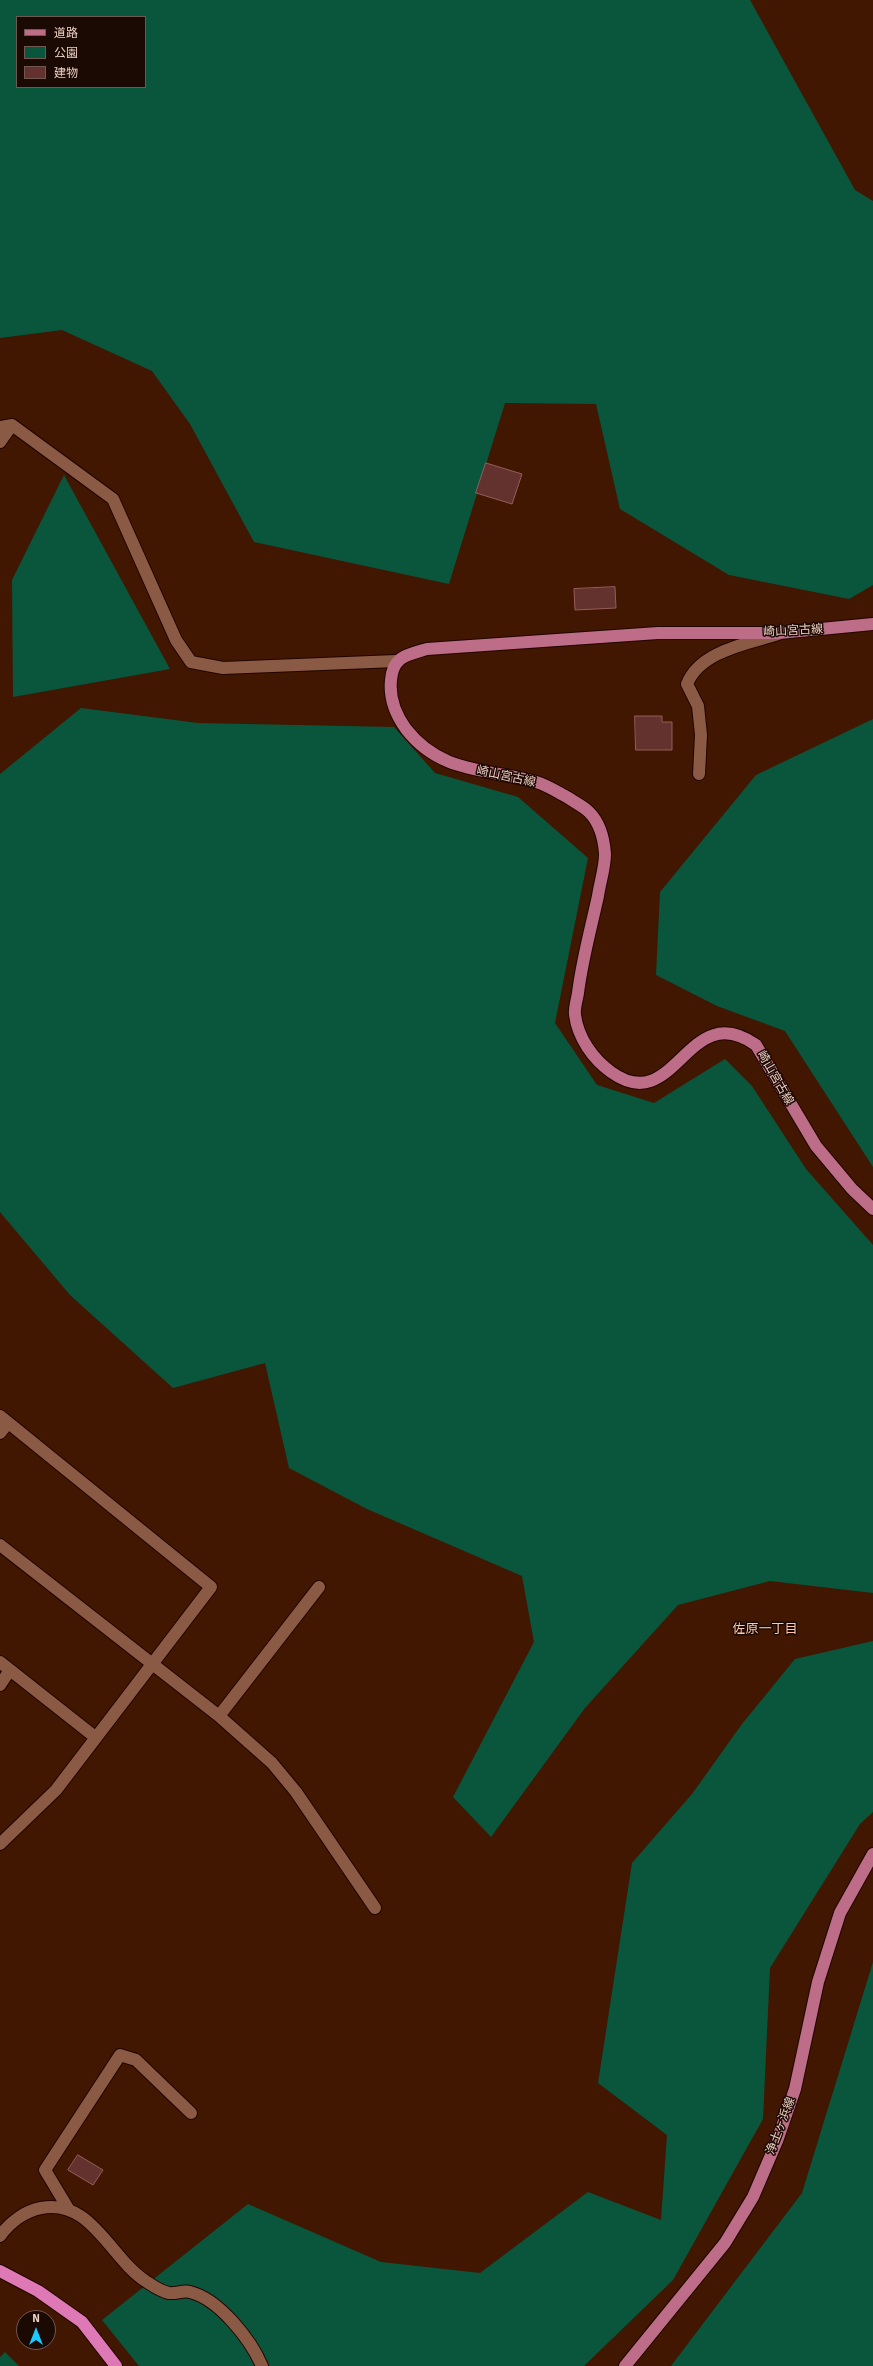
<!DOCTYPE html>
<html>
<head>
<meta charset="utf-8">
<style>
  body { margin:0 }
  #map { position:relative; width:873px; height:2366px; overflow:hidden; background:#411702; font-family:Signika,"Noto Sans JP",sans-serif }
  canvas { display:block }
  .legend { position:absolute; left:16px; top:16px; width:130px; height:72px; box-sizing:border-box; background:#1b0903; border:1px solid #6f5850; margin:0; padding:5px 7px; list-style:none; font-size:12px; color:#eccfc3 }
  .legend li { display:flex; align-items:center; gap:8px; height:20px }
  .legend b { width:20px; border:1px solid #6f5850 }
  .north { position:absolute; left:16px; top:2310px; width:40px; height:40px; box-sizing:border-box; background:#1b0903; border:1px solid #6f5850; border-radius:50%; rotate:0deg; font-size:11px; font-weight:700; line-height:16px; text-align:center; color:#eccfc3 }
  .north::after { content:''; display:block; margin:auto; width:14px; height:18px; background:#1acafc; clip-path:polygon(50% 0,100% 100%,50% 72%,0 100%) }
</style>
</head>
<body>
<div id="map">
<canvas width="873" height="2366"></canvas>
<ul class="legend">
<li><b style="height:5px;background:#bd6d88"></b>道路</li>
<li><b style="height:11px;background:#09563d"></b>公園</li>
<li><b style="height:11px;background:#64322e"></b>建物</li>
</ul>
<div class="north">N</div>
</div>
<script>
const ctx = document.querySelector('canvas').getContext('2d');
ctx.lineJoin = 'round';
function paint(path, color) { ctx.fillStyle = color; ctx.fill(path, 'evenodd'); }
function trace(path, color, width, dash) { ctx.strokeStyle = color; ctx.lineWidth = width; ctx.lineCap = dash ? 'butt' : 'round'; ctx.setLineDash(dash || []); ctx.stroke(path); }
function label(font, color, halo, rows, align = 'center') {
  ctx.font = font + ' Signika,"Noto Sans JP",sans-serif'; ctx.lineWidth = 3; ctx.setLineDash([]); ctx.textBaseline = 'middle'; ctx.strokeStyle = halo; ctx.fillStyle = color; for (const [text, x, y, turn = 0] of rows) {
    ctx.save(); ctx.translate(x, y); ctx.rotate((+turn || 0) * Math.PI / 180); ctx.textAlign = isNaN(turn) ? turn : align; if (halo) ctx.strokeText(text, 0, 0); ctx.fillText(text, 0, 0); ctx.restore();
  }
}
const green = new Path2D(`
  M0 0H750L855 190 873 201V585L849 599 729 575 620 509 596 404 505 403 449 584 254 542 190 424 152 371 62 330 0 338ZM17 17H145V87H17Z
  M64 475 170 669 13 697 12 580Z
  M81 708 198 723 394 727 435 773 518 797 588 858 555 1023 597 1085 654 1103 725 1059 752 1086 806 1169 873 1245V1593L770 1581 678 1605 585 1708 491 1837 453 1797 534 1642 522 1576 367 1509 289 1468 265 1363 173 1388 70 1295 0 1212V774Z
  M873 719V1167L785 1031 717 1006 656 975 660 892 756 775Z
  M873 1641V1812L860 1824 770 1968 763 2119 673 2280 584 2366H139L102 2320 248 2204 381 2262 480 2273 588 2192 661 2220 667 2135 598 2083 632 1863 692 1794 742 1724 795 1659Z
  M873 1962V2366H671L802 2193Z
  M5 2352 19 2366H0V2357Z`);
const building = new Path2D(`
  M486 463 522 474 512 504 476 493Z
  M615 587 616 608 575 610 574 589Z
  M635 716H662V722H672V750H636Z
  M78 2155 103 2170 93 2185 68 2170Z`);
const minor = new Path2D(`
  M0 427 12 425 113 499 176 640 191 662 223 668 396 661
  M0 442 12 425
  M699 774 701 735 698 706 687 684C700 651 747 644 778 634
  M0 1416 211 1587 56 1790 0 1844
  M0 1433 8 1423
  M0 1545 219 1716 272 1763 296 1792 375 1908
  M0 1662 95 1737
  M0 1685 10 1670
  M219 1716 319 1587
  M69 2210 45 2170 120 2055 136 2060 191 2113
  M0 2236C10 2222 25 2211 41 2208 92 2198 110 2259 147 2282 153 2286 162 2292 169 2293 176 2294 183 2290 190 2292 219 2299 251 2340 262 2366`);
const major = new Path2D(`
  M873 624 779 633H658L427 649C407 655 393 656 391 680 389 699 395 714 406 729 441 774 486 768 536 782 547 785 557 792 567 797 574 802 583 806 589 812 600 823 604 839 605 854 605 868 600 882 598 896 591 928 582 960 578 993 577 1000 574 1008 575 1015 578 1038 593 1059 611 1072 676 1119 687 996 756 1045L816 1146 852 1189 873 1209
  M625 2366 725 2243 753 2197 777 2141 795 2089 818 1982 840 1913 873 1854`);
const highway = new Path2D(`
  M0 2271 38 2291 82 2322 116 2366`);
const streetNames = [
  ["崎山宮古線",793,631,-3],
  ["崎山宮古線",506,777,12],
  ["崎山宮古線",775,1078,60],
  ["浄土ヶ浜線",781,2126,-69]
];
const neighbourhoodNames = [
  ["佐原一丁目",765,1630]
];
paint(green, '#09563d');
paint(building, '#64322e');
trace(building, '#945d59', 1);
trace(minor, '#220400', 14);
trace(major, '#220400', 14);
trace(highway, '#220400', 14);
trace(minor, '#8b5a44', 12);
trace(major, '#bd6d88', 12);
trace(highway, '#de79b5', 12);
label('12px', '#eccfc3', '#1b0903', streetNames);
label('13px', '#ffc6ad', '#1b0903', neighbourhoodNames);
</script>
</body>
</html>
